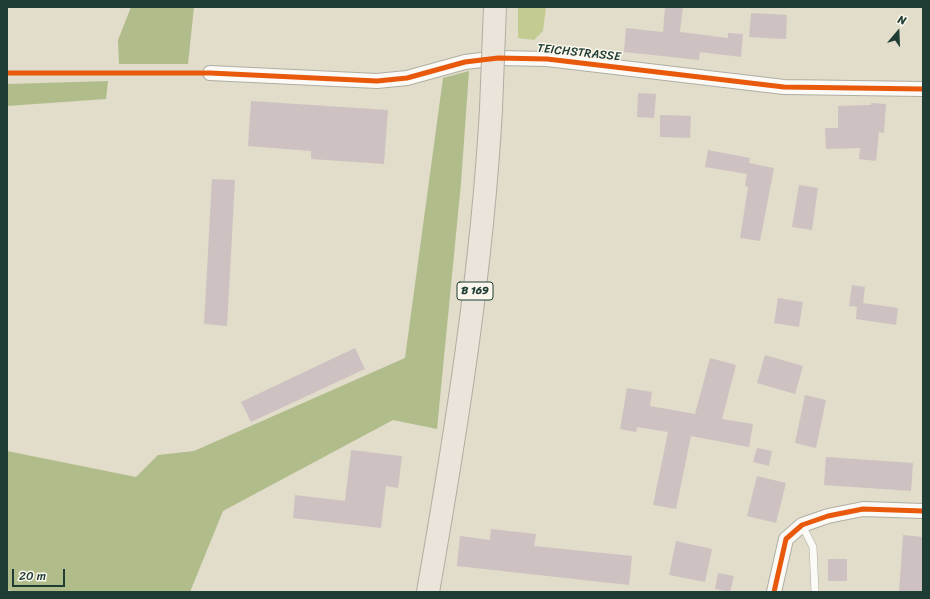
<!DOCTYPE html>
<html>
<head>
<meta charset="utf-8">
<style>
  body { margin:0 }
  #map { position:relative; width:930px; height:599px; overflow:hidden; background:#e2dcca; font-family:Sriracha,sans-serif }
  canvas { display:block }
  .frame { position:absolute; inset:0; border:8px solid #1f3d34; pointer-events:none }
  .north { position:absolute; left:878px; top:12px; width:40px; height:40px; -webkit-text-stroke:3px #fbf7ec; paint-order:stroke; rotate:19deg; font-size:11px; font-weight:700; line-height:16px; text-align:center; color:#1f3d34 }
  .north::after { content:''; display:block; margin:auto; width:14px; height:18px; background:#1f3d34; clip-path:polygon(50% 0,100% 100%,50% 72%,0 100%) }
  .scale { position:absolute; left:12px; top:569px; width:53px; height:18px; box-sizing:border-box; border:2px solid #1f3d34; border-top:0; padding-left:5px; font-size:12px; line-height:14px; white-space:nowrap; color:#1f3d34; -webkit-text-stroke:3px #fbf7ec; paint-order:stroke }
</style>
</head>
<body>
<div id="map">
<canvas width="930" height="599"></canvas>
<div class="frame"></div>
<div class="north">N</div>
<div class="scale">20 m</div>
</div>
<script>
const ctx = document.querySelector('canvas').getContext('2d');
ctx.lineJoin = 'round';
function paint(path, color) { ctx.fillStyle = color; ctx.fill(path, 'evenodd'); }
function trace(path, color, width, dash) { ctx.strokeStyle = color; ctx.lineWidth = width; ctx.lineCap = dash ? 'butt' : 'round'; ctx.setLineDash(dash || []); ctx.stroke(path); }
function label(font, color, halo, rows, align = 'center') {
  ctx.font = font + ' Sriracha,sans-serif'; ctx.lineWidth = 3; ctx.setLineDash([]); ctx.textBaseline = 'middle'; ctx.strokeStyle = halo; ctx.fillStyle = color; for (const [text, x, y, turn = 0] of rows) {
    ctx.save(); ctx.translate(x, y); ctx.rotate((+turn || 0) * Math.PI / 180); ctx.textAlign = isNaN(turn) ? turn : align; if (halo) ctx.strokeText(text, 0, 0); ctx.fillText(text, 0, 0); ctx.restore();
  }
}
const green = new Path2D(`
  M518 7H546L543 31 534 40 518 38Z`);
const forest = new Path2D(`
  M131 7H194L188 64H119L118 40Z
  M469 71 461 183 437 429 393 420 223 511 190 592H19L7 590V451L136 477 158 455 194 451 405 358 443 78Z
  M108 81 106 99 7 106V84Z`);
const building = new Path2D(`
  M665 7H683L680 32 728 38V33L743 34 741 57 700 52 699 60 624 52 626 28 663 32Z
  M751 13 787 15 786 39 749 37Z
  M638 93 656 94 654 118 637 117Z
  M251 101 388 110 384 164 311 159V151L248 146Z
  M871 103 886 104 884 133 879 132 876 161 859 159 860 148 826 149 825 128H838V106L871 105Z
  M660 115 691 116 690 138 660 137Z
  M708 150 750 158 749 163 774 168 760 241 740 238 748 187 745 186 747 174 705 167Z
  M212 179 235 180 227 326 204 324Z
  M799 185 818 188 812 230 792 227Z
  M852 285 865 287 863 303 898 308 896 325 856 319 857 307 849 306Z
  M778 298 803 302 799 327 774 323Z
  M355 348 365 369 251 422 241 402Z
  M765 355 803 366 795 394 757 383Z
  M710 358 736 365 722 419 753 424 749 447 691 436 676 509 653 505 668 432 637 427 636 432 620 429 627 388 652 392 650 406 695 414Z
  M805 395 826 400 816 448 795 443Z
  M757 448 772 451 769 466 753 462Z
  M351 450 402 456 398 488 386 486 381 528 293 518 295 495 345 501Z
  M826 457 913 463 911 491 824 485Z
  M757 476 786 483 776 523 747 516Z
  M491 529 536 534 534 546 632 556 629 585 457 566 460 536 490 540Z
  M903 535 923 537V592H899Z
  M676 541 712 549 705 582 669 575Z
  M828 559H847V581H828Z
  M718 573 734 576 730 592 715 589Z`);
const service = new Path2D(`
  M802 525 813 547 815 592`);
const minor = new Path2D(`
  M210 73 377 81 407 78 465 62 498 58 547 59 784 87 923 89
  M774 592 786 539 802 525 828 516 863 509 923 511`);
const primary = new Path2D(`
  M428 592C456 432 482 271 491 109`);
const primaryBridge = new Path2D(`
  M491 109 495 7`);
const cycleway = new Path2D(`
  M7 73H210L377 81 407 78 465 62 498 58 547 59 784 87 923 89
  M774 592 786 539 802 525 828 516 863 509 923 511`);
const shields = [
  [475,291,36]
];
const shieldNames = [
  ["B 169",475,291]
];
const streetNames = [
  ["TEICHSTRASSE",579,53,6]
];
paint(green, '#c3cb90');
paint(forest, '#b0bd8b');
paint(building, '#cdc2c1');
trace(service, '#afaea2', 8);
trace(minor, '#afaea2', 16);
trace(primary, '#afaea2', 24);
trace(service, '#fbfaf7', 7);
trace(minor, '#fbfaf7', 14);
trace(primary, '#ebe4da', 22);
trace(primaryBridge, '#afaea2', 24, []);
trace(primaryBridge, '#ebe4da', 22);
trace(cycleway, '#e8590c', 5);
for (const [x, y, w] of shields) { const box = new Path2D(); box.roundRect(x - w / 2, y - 9, w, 18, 3); ctx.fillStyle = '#fbf7ec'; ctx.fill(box); trace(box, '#1f3d34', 1); }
label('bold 11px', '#1f3d34', null, shieldNames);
label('12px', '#1f3d34', '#fbf7ec', streetNames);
</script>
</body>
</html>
